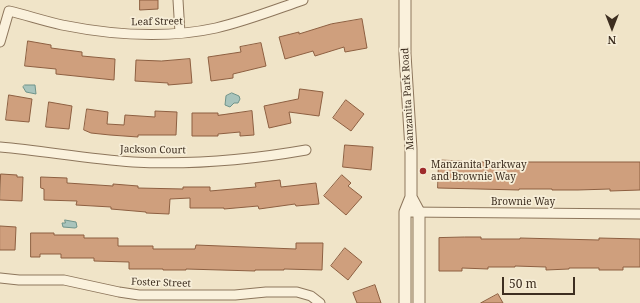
<!DOCTYPE html>
<html>
<head>
<meta charset="utf-8">
<style>
  body { margin:0 }
  #map { position:relative; width:640px; height:303px; overflow:hidden; background:#f0e4c8; font-family:"Noto Serif",serif }
  canvas { display:block }
  .north { position:absolute; left:592px; top:8px; width:40px; height:40px; -webkit-text-stroke:3px #f7eed8; paint-order:stroke; rotate:180deg; font-size:11px; font-weight:700; line-height:16px; text-align:center; color:#3d2e20 }
  .north::after { content:''; display:block; margin:auto; width:14px; height:18px; background:#3d2e20; clip-path:polygon(50% 0,100% 100%,50% 72%,0 100%) }
  .scale { position:absolute; left:502px; top:277px; width:73px; height:18px; box-sizing:border-box; border:2px solid #3d2e20; border-top:0; padding-left:5px; font-size:12px; line-height:14px; white-space:nowrap; color:#3d2e20; -webkit-text-stroke:3px #f7eed8; paint-order:stroke }
</style>
</head>
<body>
<div id="map">
<canvas width="640" height="303"></canvas>
<div class="north">N</div>
<div class="scale">50 m</div>
</div>
<script>
const ctx = document.querySelector('canvas').getContext('2d');
ctx.lineJoin = 'round';
function paint(path, color) { ctx.fillStyle = color; ctx.fill(path, 'evenodd'); }
function trace(path, color, width, dash) { ctx.strokeStyle = color; ctx.lineWidth = width; ctx.lineCap = dash ? 'butt' : 'round'; ctx.setLineDash(dash || []); ctx.stroke(path); }
function label(font, color, halo, rows, align = 'center') {
  ctx.font = font + ' "Noto Serif",serif'; ctx.lineWidth = 3.5; ctx.setLineDash([]); ctx.textBaseline = 'middle'; ctx.strokeStyle = halo; ctx.fillStyle = color; for (const [text, x, y, turn = 0] of rows) {
    ctx.save(); ctx.translate(x, y); ctx.rotate((+turn || 0) * Math.PI / 180); ctx.textAlign = isNaN(turn) ? turn : align; if (halo) ctx.strokeText(text, 0, 0); ctx.fillText(text, 0, 0); ctx.restore();
  }
}
const water = new Path2D(`
  M25 85H35L36 94 26 92 23 87Z
  M232 93 239 96 240 99 238 103H234L230 107 225 105 226 96Z
  M65 220 76 222 77 227 75 228 63 227 62 223H65Z`);
const building = new Path2D(`
  M140 0H158V9L140 10Z
  M362 19 367 48 345 52 344 47 315 56 313 51 285 59 279 37 299 32V34L331 24Z
  M28 41 51 45V48L82 52V56L115 59 114 80 56 74V69L25 66Z
  M261 43 266 66 233 74V78L211 81 208 57 241 52 240 47Z
  M190 59 192 83 168 85V83L135 81 136 60 161 61Z
  M300 89 323 92 319 116 289 112 291 123 269 128 264 106 298 99Z
  M9 95 32 99 29 122 6 120Z
  M346 100 364 114 351 131 333 118Z
  M49 102 72 106 69 129 46 127Z
  M87 109 108 112 107 124 124 125 125 115 155 117V111L177 112 176 135H138V137L110 135 91 133 84 130Z
  M252 111 254 135 240 136V132L218 134V136H192V113H218V115Z
  M345 145 373 147 371 170 343 167Z
  M439 160 462 161V162H640V190L610 191V189L578 190H552V189H519V190L438 188Z
  M1 174 17 175V177H23L22 201 0 200Z
  M342 175 351 183 348 186 362 197 346 215 324 196Z
  M41 177 67 178V183L113 186V184L138 186V188L183 189V187H210V191L256 187 255 183 280 180 281 187 316 183 319 204 296 206 295 204 259 209 258 206 224 209V208H190V198L170 199 169 214 146 213V212L111 209V207L76 205 77 201 44 200V189L41 188Z
  M0 226 16 227 15 250H0Z
  M31 233H54V235H84V238H118V246H153V249H195L196 245 296 249V243H323L322 270 284 269V270H255V271L186 269V270H163V269H129V262L94 261V258H61V254H40V257H31Z
  M465 237H481V239H520V238L599 240V238L640 239V267H623V270H599V268H569V269L546 270V267L515 266V267H488V269L462 268V271H439V238Z
  M345 248 362 262 348 280 331 266Z
  M375 285 381 303H357L353 293Z
  M498 294 503 303H481Z`);
const minor = new Path2D(`
  M178 0 180 33
  M0 42 9 11C26 15 44 21 62 25 112 35 166 39 216 28 246 21 274 10 303 0
  M0 147C44 151 89 159 133 162 191 165 249 160 306 150
  M405 212 640 214
  M0 278 19 280H64L119 292 139 295H235L266 292H297L311 296 320 303`);
const tertiary = new Path2D(`
  M405 0V54L411 149V197L405 212V303
  M411 197 419 212V303`);
const markers = [
  [423,171,4,"#9e2a2b"]
];
const streetNames = [
  ["Leaf Street",157,22,-1],
  ["Manzanita Park Road",408,99,-93],
  ["Jackson Court",153,150,1],
  ["Brownie Way",523,202],
  ["Foster Street",161,283,2]
];
const poiNames = [
  ["Manzanita Parkway",431,165],
  ["and Brownie Way",431,177]
];
paint(water, '#a9c4bc');
trace(water, '#6f938a', 1);
paint(building, '#cf9f7d');
trace(building, '#8d5f41', 1);
trace(minor, '#8d765c', 11);
trace(tertiary, '#8d765c', 13);
trace(minor, '#faf1dc', 9);
trace(tertiary, '#faf1dc', 11);
for (const [x, y, r, color] of markers) { const dot = new Path2D(); dot.arc(x, y, r, 0, 2 * Math.PI); ctx.fillStyle = color; ctx.fill(dot); trace(dot, '#f7eed8', 1.5); }
label('10px', '#3d2e20', '#f7eed8', streetNames);
label('10px', '#3d2e20', '#f7eed8', poiNames, 'left');
</script>
</body>
</html>
